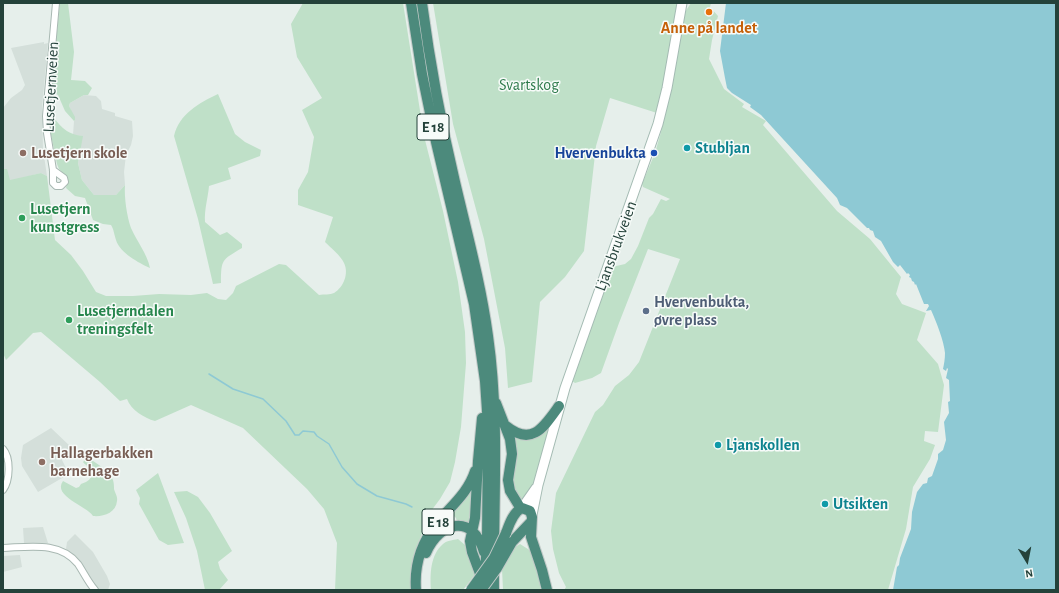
<!DOCTYPE html>
<html>
<head>
<meta charset="utf-8">
<style>
  body { margin:0 }
  #map { position:relative; width:1059px; height:593px; overflow:hidden; background:#e6efeb; font-family:"Alegreya Sans",sans-serif }
  canvas { display:block }
  .frame { position:absolute; inset:0; border:4px solid #24423a; pointer-events:none }
  .north { position:absolute; left:1007px; top:541px; width:40px; height:40px; -webkit-text-stroke:3px #f7fbf9; paint-order:stroke; rotate:170deg; font-size:11px; font-weight:700; line-height:16px; text-align:center; color:#24423a }
  .north::after { content:''; display:block; margin:auto; width:14px; height:18px; background:#24423a; clip-path:polygon(50% 0,100% 100%,50% 72%,0 100%) }
</style>
</head>
<body>
<div id="map">
<canvas width="1059" height="593"></canvas>
<div class="frame"></div>
<div class="north">N</div>
</div>
<script>
const ctx = document.querySelector('canvas').getContext('2d');
ctx.lineJoin = 'round';
function paint(path, color) { ctx.fillStyle = color; ctx.fill(path, 'evenodd'); }
function trace(path, color, width, dash) { ctx.strokeStyle = color; ctx.lineWidth = width; ctx.lineCap = dash ? 'butt' : 'round'; ctx.setLineDash(dash || []); ctx.stroke(path); }
function label(font, color, halo, rows, align = 'center') {
  ctx.font = font + ' "Alegreya Sans",sans-serif'; ctx.lineWidth = 3; ctx.setLineDash([]); ctx.textBaseline = 'middle'; ctx.strokeStyle = halo; ctx.fillStyle = color; for (const [text, x, y, turn = 0] of rows) {
    ctx.save(); ctx.translate(x, y); ctx.rotate((+turn || 0) * Math.PI / 180); ctx.textAlign = isNaN(turn) ? turn : align; if (halo) ctx.strokeText(text, 0, 0); ctx.fillText(text, 0, 0); ctx.restore();
  }
}
const built = new Path2D(`
  M44 42V44L48 43 42 107 43 149 47 176 41 173 3 183V108L11 98 22 90 25 85 11 48Z
  M84 95 96 96 101 101 102 109 115 113V116L132 121 133 136 131 145 126 155 124 172 125 185 116 195H94L82 180 78 163 82 136 73 135 74 121 75 120 69 106 70 103Z
  M51 428 71 447 59 454 69 474 38 492 22 466 21 458 23 445Z
  M43 527 48 543H24L23 528Z
  M75 534 93 552 107 576 110 584 108 590H100L97 588 79 561 66 549 67 542Z
  M20 555 22 567 3 572V556Z`);
const green = new Path2D(`
  M60 3H68L74 52 71 80 85 81 92 88 88 95H84L70 103 69 106 75 117V120L74 121 65 111 58 95 51 89Z
  M303 3H403L424 136 443 211 458 282 465 332 466 363 461 427 455 462 450 482 440 499 431 511 415 551 411 569 410 590H335L337 543 324 509 307 489 243 428 191 405 155 421C144 418 131 410 127 399L120 401 100 382 41 332 33 333 6 360 3 353V169H7L10 180 41 173 47 176 55 240 71 255 83 271 96 292 106 296H133L159 294 191 295 207 293 218 299 226 300 233 293 236 286 279 264 286 265 319 295C324 294 330 295 334 293 344 287 349 273 344 263 341 256 330 247 325 242L333 217 298 205V190L308 172 314 137 302 110 322 98 297 57 291 24Z
  M433 3H677L665 83 657 113 610 98 596 146 584 251 565 277 540 302 532 382 508 388 505 348 484 239 453 124Z
  M691 3H711L710 7 718 16 712 40 709 59 724 89 744 104 742 107 766 121 763 125 837 211 870 239 901 277 896 294 902 304 926 313 917 340 938 364 944 385 938 432 925 431 924 441 935 445 930 459 913 487 906 529 888 590H564L566 587 559 573 553 549 551 531 556 493 595 412 603 405 615 386 629 375 639 362 680 259 648 249 619 323 601 373 592 378 575 383 572 381 612 267 625 264 631 259 638 246 649 218 653 214 661 199 666 201 670 199 643 187 642 184 655 153 661 132 670 92 685 12Z
  M218 94 235 134 245 142 261 150 260 156 228 168 231 179 209 186C208 198 204 210 205 222L220 235 227 232 242 244V248C222 260 221 259 221 283L213 284 198 219 174 136C179 114 199 103 218 94Z
  M49 111C59 125 65 134 83 136L78 163 82 180 94 195H116L125 185C124 197 127 217 131 228 137 242 147 253 150 268 139 263 120 253 116 240 114 234 114 230 111 225L103 224 93 220 85 198 75 196 66 188 68 178 59 169 57 164 49 125Z
  M551 424 536 480 523 503 512 491V435Z
  M90 459C98 464 109 471 113 480 114 483 114 487 114 489 115 493 118 497 117 501 116 513 103 517 93 516 87 506 52 496 63 481L76 488 79 487 81 484C88 482 95 477 90 469 89 466 85 465 83 462L85 460Z
  M158 473 184 543 168 545 159 540 139 504 140 498 136 490Z
  M473 482 472 527 457 523 456 518 450 512Z
  M187 491 198 497 210 513 232 551 218 562 220 569 228 580 219 590H205L197 551 186 518 174 492Z
  M458 539 465 545 476 573 463 590H431C430 575 430 555 443 544 446 541 453 540 458 539Z
  M520 544 531 551 536 562 541 590H503L502 569 515 547Z`);
const water = new Path2D(`
  M726 3H1056V590H893L897 567 899 565 900 558 911 529 912 512 917 492 923 484 927 483 928 478 932 476 938 459V454L943 450 946 440 944 422 949 413 948 402 950 401 949 380 946 378 948 369 947 368 946 371 943 369C944 364 945 359 945 353 944 341 936 321 931 310L926 311 929 306 928 304H924L916 284 915 285 914 282 912 281 911 278 909 277 910 275 908 273 907 274 900 265 898 267 893 262 881 241 875 237 873 231 870 230 869 228H867L847 208 840 205 837 198 761 115 750 107 751 105 732 93 727 88 725 78 720 51Z`);
const stream = new Path2D(`
  M209 374 233 389 263 399 286 421 295 435H299L303 431 314 432 317 436 329 444 342 467 357 484 377 496 406 504 412 507`);
const minor = new Path2D(`
  M53 170 64 178 65 182 61 186H56L53 183V170L47 133 46 116 56 3
  M3 449C11 458 10 481 3 490
  M3 548C29 547 60 541 78 564 84 573 88 582 95 590`);
const secondary = new Path2D(`
  M522 508 536 488
  M532 515 538 485 565 388 658 124 667 88 682 3`);
const trunk = new Path2D(`
  M411 3 422 74 436 142 474 304 485 381 488 426 487 541 485 574
  M422 3C430 63 441 123 455 182 467 233 481 284 488 336 500 420 493 505 494 590
  M496 403 510 439 512 454 508 480 510 491 521 509
  M482 418 478 461 475 518 470 541 472 552 482 579
  M506 426C532 447 544 427 559 406
  M506 533C509 525 513 512 522 508L530 511 532 517 531 537 542 570 547 590
  M512 542 531 522
  M426 553C440 521 473 513 484 552
  M416 590C414 565 421 543 437 523 451 506 468 493 475 471`);
const trunkBridge = new Path2D(`
  M471 590 494 558 506 533
  M481 590 497 568 512 542`);
const markers = [
  [709,12,4,"#e8710a"],
  [687,148,4,"#0f9aa8"],
  [23,153,4,"#8d6e63"],
  [654,153,4,"#1a4fb4"],
  [22,218,4,"#2e9e5b"],
  [646,311,4,"#5c6f8a"],
  [69,320,4,"#2e9e5b"],
  [718,445,4,"#0f9aa8"],
  [42,462,4,"#8d6e63"],
  [825,504,4,"#0f9aa8"]
];
const shields = [
  [433,127,32],
  [438,522,32]
];
const shieldNames = [
  ["E 18",433,127],
  ["E 18",438,522]
];
const foodNames = [
  ["Anne på landet",709,28]
];
const parkNames = [
  ["Svartskog",529,85]
];
const streetNames = [
  ["Lusetjernveien",51,87,-87],
  ["Ljansbrukveien",616,246,-70]
];
const cultureNames = [
  ["Stubljan",695,148],
  ["Ljanskollen",726,445],
  ["Utsikten",833,504]
];
const educationNames = [
  ["Lusetjern skole",31,153],
  ["Hallagerbakken",50,453],
  ["barnehage",50,471]
];
const transitNames = [
  ["Hvervenbukta",646,153]
];
const leisureNames = [
  ["Lusetjern",30,209],
  ["kunstgress",30,227],
  ["Lusetjerndalen",77,311],
  ["treningsfelt",77,329]
];
const serviceNames = [
  ["Hvervenbukta,",654,302],
  ["øvre plass",654,320]
];
paint(built, '#d4dfda');
paint(green, '#bfe0c8');
paint(water, '#8ec9d4');
trace(stream, '#8ec9d4', 1.5);
trace(minor, '#a8b8b2', 8);
trace(secondary, '#a4bbb3', 11);
trace(trunk, '#c2cac8', 12);
trace(minor, '#fff', 6);
trace(secondary, '#fff', 9);
trace(trunk, '#4c8a7c', 10);
trace(trunkBridge, '#c2cac8', 12, []);
trace(trunkBridge, '#4c8a7c', 10);
for (const [x, y, r, color] of markers) { const dot = new Path2D(); dot.arc(x, y, r, 0, 2 * Math.PI); ctx.fillStyle = color; ctx.fill(dot); trace(dot, '#f7fbf9', 1.5); }
for (const [x, y, w] of shields) { const box = new Path2D(); box.roundRect(x - w / 2, y - 13, w, 26, 3); ctx.fillStyle = '#f7fbf9'; ctx.fill(box); trace(box, '#24423a', 1); }
label('bold 15px', '#24423a', null, shieldNames);
label('bold 16px', '#c56008', '#f7fbf9', foodNames);
label('16px', '#2d7a4b', '#f7fbf9', parkNames);
label('16px', '#24423a', '#f7fbf9', streetNames);
label('bold 16px', '#0d838f', '#f7fbf9', cultureNames, 'left');
label('bold 16px', '#785e54', '#f7fbf9', educationNames, 'left');
label('bold 16px', '#164399', '#f7fbf9', transitNames, 'right');
label('bold 16px', '#27864d', '#f7fbf9', leisureNames, 'left');
label('bold 16px', '#4e5e75', '#f7fbf9', serviceNames, 'left');
</script>
</body>
</html>
